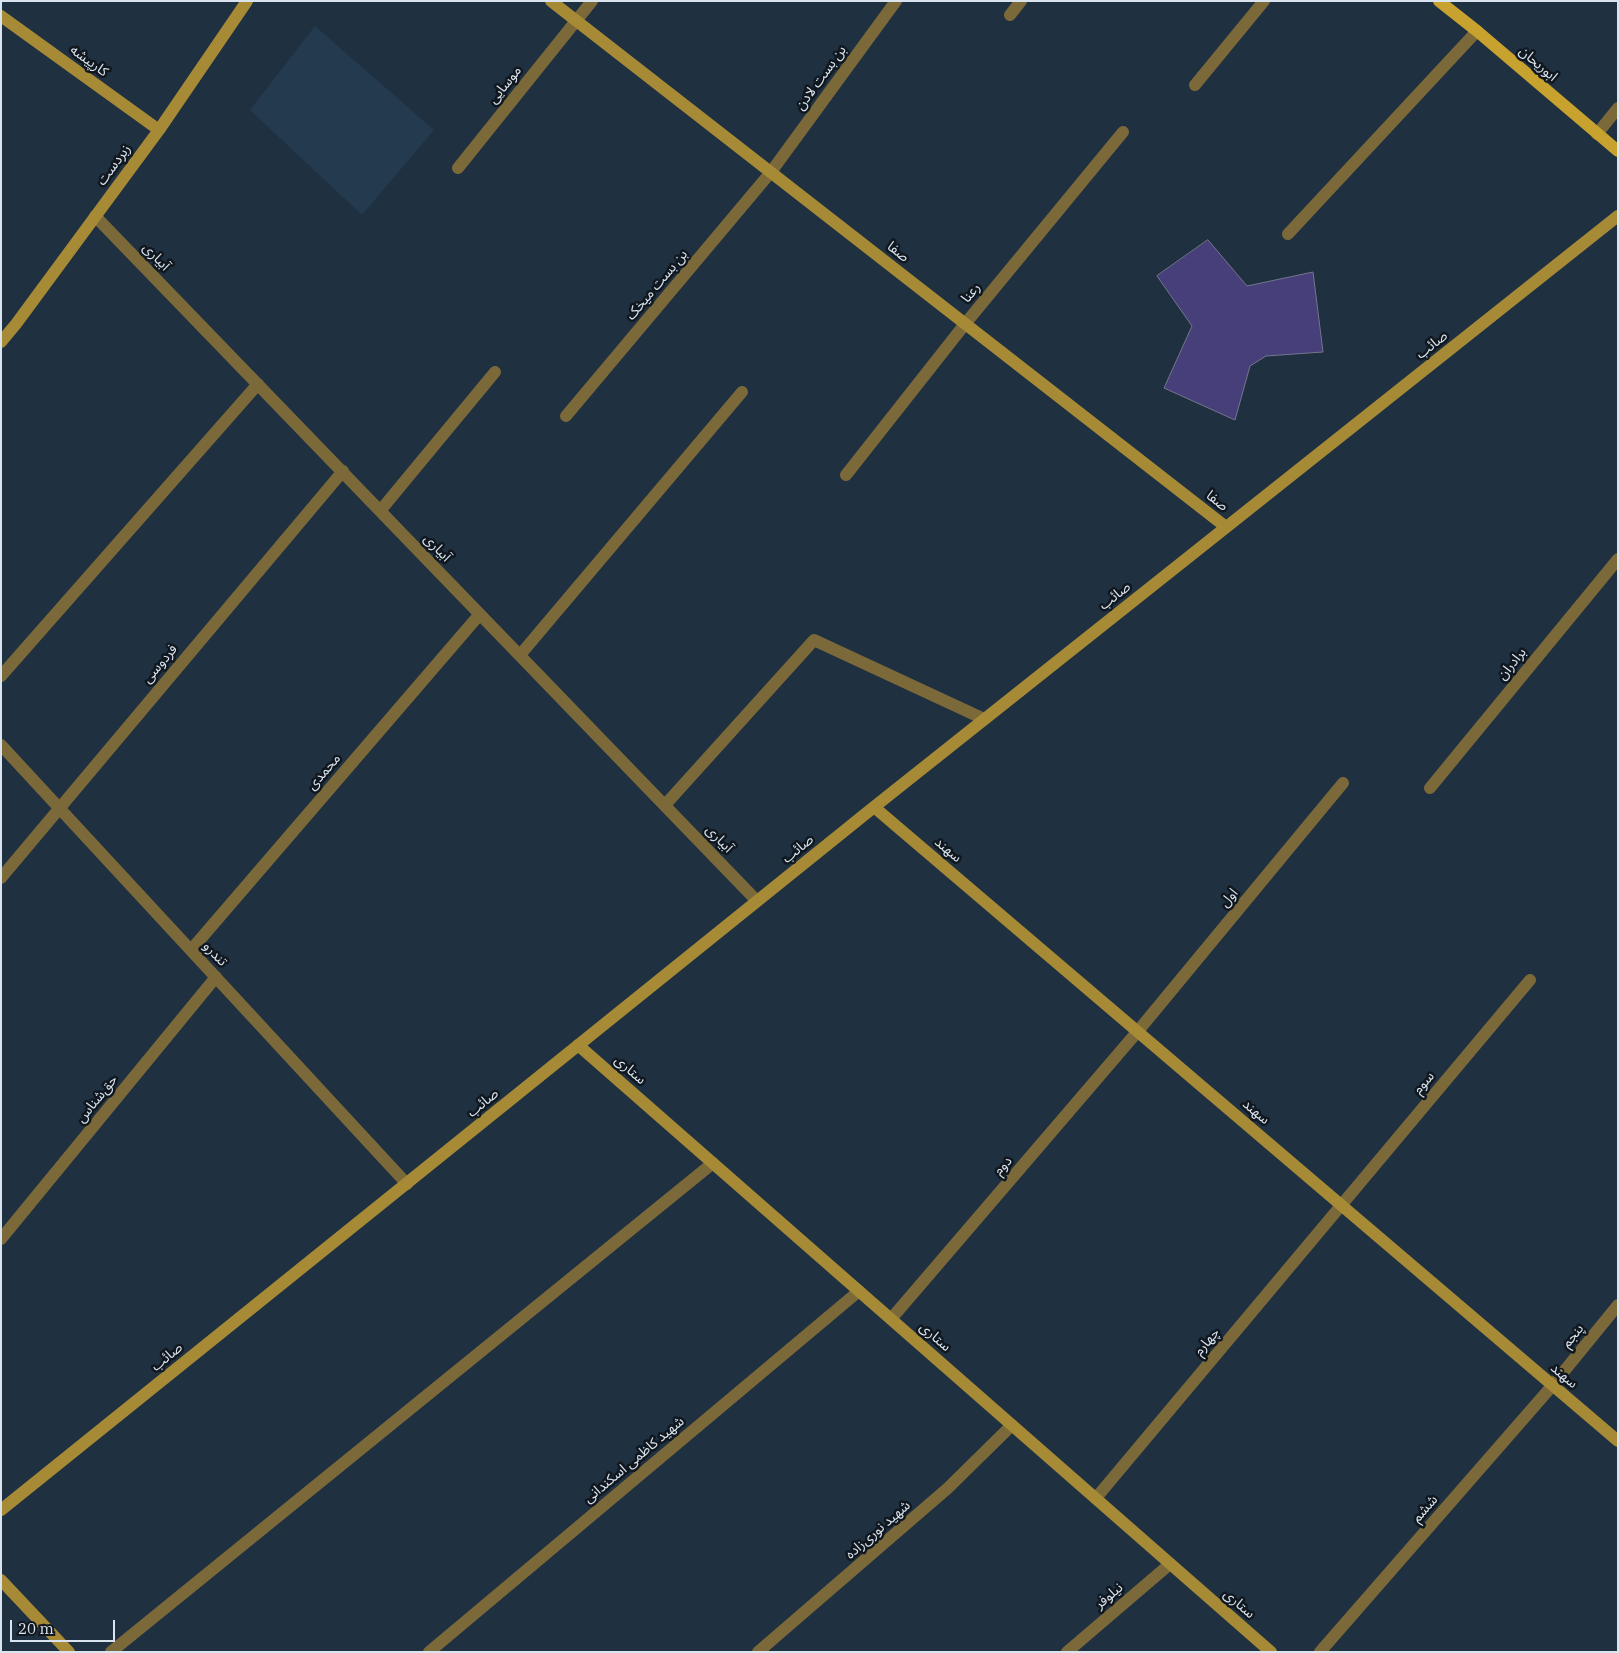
<!DOCTYPE html>
<html>
<head>
<meta charset="utf-8">
<style>
  body { margin:0 }
  #map { position:relative; width:1619px; height:1653px; overflow:hidden; background:#1f3040; font-family:"IBM Plex Serif",serif }
  canvas { display:block }
  .frame { position:absolute; inset:0; border:2px solid #d9e4ee; pointer-events:none }
  .scale { position:absolute; left:10px; top:1620px; width:105px; height:22px; box-sizing:border-box; border:2px solid #d9e4ee; border-top:0; padding-left:6px; font-size:15px; line-height:18px; white-space:nowrap; color:#d9e4ee; -webkit-text-stroke:4px #10171f; paint-order:stroke }
</style>
</head>
<body>
<div id="map">
<canvas width="1619" height="1653"></canvas>
<div class="frame"></div>
<div class="scale">20 m</div>
</div>
<script>
const ctx = document.querySelector('canvas').getContext('2d');
ctx.lineJoin = 'round';
function paint(path, color) { ctx.fillStyle = color; ctx.fill(path, 'evenodd'); }
function trace(path, color, width, dash) { ctx.strokeStyle = color; ctx.lineWidth = width; ctx.lineCap = dash ? 'butt' : 'round'; ctx.setLineDash(dash || []); ctx.stroke(path); }
function label(font, color, halo, rows, align = 'center') {
  ctx.font = font + ' "IBM Plex Serif","Noto Sans Arabic",serif'; ctx.lineWidth = 5; ctx.setLineDash([]); ctx.textBaseline = 'middle'; ctx.strokeStyle = halo; ctx.fillStyle = color; for (const [text, x, y, turn = 0] of rows) {
    ctx.save(); ctx.translate(x, y); ctx.rotate((+turn || 0) * Math.PI / 180); ctx.textAlign = isNaN(turn) ? turn : align; if (halo) ctx.strokeText(text, 0, 0); ctx.fillText(text, 0, 0); ctx.restore();
  }
}
const built = new Path2D(`
  M315 26 434 130 362 215 250 110Z`);
const building = new Path2D(`
  M1208 240 1247 286 1313 272 1323 352 1266 356 1250 366 1235 420 1164 388 1192 326 1157 276Z`);
const street = new Path2D(`
  M1010 15 1021 1
  M1195 85 1264 1
  M1597 134 1618 108
  M458 168 592 1
  M95 216 757 901
  M1288 234 1477 31
  M566 416 771 172 896 1
  M846 475 965 324 1123 132
  M380 511 495 372
  M520 655 742 392
  M1 676 258 384
  M1 745 407 1184
  M1430 788 1618 559
  M665 805 814 640 984 719
  M1 878 343 471
  M191 950 480 614
  M1 1239 216 977
  M891 1319 1138 1031 1343 783
  M1096 1498 1530 980
  M111 1652 713 1163
  M429 1652 859 1291
  M758 1652 948 1488 1012 1425
  M1067 1652 1170 1564
  M1320 1652 1552 1386 1618 1305`);
const secondary = new Path2D(`
  M551 1 1226 527
  M1 16 159 130
  M1 342 16 324 159 130 247 1
  M874 807 1618 1441
  M578 1045 1271 1652
  M1 1510 874 807 1618 216
  M1 1580 69 1652`);
const primary = new Path2D(`
  M1439 1 1477 31 1618 151`);
const streetNames = [
  ["کارپیشه",89,61,36],
  ["ابوریحان",1538,64,41],
  ["بن بست لادن",821,78,-54],
  ["موسایی",505,85,-51],
  ["زبردست",114,165,-54],
  ["صفا",898,252,38],
  ["آبیاری",156,257,46],
  ["بن بست میخک",657,285,-50],
  ["رعنا",971,293,-51],
  ["صائب",1432,345,-38],
  ["صفا",1217,501,38],
  ["آبیاری",437,548,46],
  ["صائب",1115,596,-38],
  ["فردوسی",160,664,-50],
  ["برادران",1512,664,-51],
  ["محمدی",324,772,-49],
  ["آبیاری",719,839,46],
  ["صائب",798,849,-39],
  ["سهند",948,850,40],
  ["اول",1229,898,-50],
  ["تندرو",215,954,47],
  ["ستاری",630,1070,41],
  ["سوم",1424,1083,-50],
  ["حق‌شناس",97,1099,-51],
  ["صائب",483,1103,-39],
  ["سهند",1256,1112,40],
  ["دوم",1003,1166,-49],
  ["پنجم",1573,1336,-51],
  ["ستاری",935,1337,41],
  ["چهارم",1207,1342,-50],
  ["صائب",167,1357,-39],
  ["سهند",1564,1376,40],
  ["شهید کاظمی اسکندانی",634,1460,-40],
  ["ششم",1425,1509,-49],
  ["شهید نوری‌زاده",878,1530,-41],
  ["نیلوفر",1109,1596,-40],
  ["ستاری",1239,1604,41]
];
paint(built, '#243a4f');
paint(building, '#463f7a');
trace(building, '#76758d', 1);
trace(street, '#7b6939', 12);
trace(secondary, '#a68a36', 12);
trace(primary, '#c7a22f', 12);
label('14px', '#d9e4ee', '#10171f', streetNames);
</script>
</body>
</html>
